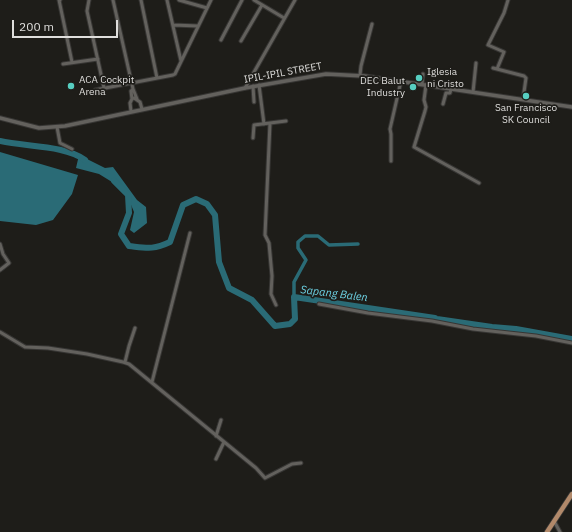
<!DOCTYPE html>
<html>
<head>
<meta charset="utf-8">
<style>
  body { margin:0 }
  #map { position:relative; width:572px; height:532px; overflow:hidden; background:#1e1d19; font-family:"IBM Plex Sans",sans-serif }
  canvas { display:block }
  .scale { position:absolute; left:12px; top:20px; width:106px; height:18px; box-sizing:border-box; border:2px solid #dfdedc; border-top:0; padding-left:5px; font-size:12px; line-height:14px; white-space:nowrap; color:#dfdedc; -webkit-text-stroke:3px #1e1d19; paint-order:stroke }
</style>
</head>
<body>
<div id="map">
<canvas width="572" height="532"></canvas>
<div class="scale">200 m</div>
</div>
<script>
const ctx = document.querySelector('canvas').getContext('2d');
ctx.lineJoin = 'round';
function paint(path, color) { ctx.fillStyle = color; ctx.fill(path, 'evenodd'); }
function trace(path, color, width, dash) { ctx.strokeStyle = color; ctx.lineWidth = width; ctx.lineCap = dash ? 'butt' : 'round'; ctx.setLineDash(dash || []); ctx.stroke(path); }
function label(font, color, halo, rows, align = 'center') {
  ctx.font = font + ' "IBM Plex Sans",sans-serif'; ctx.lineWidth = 3.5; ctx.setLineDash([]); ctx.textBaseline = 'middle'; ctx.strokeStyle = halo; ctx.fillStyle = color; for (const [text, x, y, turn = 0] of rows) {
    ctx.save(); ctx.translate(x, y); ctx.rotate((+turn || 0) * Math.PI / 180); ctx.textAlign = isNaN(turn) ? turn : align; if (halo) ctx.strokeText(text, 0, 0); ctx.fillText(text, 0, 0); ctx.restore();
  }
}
const water = new Path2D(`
  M0 152 78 175 72 194 53 220 36 225 0 221Z
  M79 155 105 168 113 167 137 200 146 207 147 223 134 233 130 230 134 212 125 190 99 174 76 168Z`);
const stream = new Path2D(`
  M295 319 296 320`);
const canal = new Path2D(`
  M294 297V282L306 260 298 248V242L305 236H318L329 245 358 244`);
const river = new Path2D(`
  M0 141C25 147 65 145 85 160
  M114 181 128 195 129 213 121 234 129 246C147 248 153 250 170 242L183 205 196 199 207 204 215 215 219 262 229 288 252 300 275 326 290 324 295 319 294 297 435 318
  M437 319 492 327 516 329 572 339`);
const minor = new Path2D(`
  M60 0H59L72 62
  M89 0 87 11 104 88
  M113 0 133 89
  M141 0 157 78
  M167 0 181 61
  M179 0 207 8
  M254 0 284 18
  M173 25 198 26
  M221 40 242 0
  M241 41 262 5
  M63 64 98 59
  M493 68 524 76 526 78 523 99
  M497 69 504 52 488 45 504 13 508 0
  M360 75 361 66 372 24
  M422 84 423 74
  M259 85 264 124
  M426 85 424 100 426 107 425 111 414 147 479 183
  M253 86 254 102
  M245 88 295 0
  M95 90 173 75 175 74 211 0
  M473 92 476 63
  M132 99 131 91 133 89 137 99
  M443 104 446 93H450L451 89
  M131 111 130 103 132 99 134 98 140 102 142 109
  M270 123 265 235 269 243 272 276 271 294 276 305
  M57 127 60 143 72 149
  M253 138 254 125 286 121
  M391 161V134L390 129 401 81
  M0 244 3 254 9 263 0 270
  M319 304 368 313 432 321 473 329 536 336 572 343
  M0 332 25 347 48 348 87 354 123 362 129 364 256 468 265 478 292 464 301 463
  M125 362 129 346 135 328
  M152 382 190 233
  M216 436 221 420
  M216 459 224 442
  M554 521 560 532`);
const tertiary = new Path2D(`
  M0 118 39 128 65 126 245 88 326 74 364 76 572 107`);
const primary = new Path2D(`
  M547 532 572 494`);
const markers = [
  [419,78,4,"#57cec1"],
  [71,86,4,"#57cec1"],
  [413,87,4,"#57cec1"],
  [526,96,4,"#57cec1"]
];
const poiNames = [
  ["Iglesia",427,72],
  ["ni Cristo",427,84],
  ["ACA Cockpit",79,80],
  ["Arena",79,92],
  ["DEC Balut",405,81,"right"],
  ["Industry",405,93,"right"],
  ["San Francisco",526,108,"center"],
  ["SK Council",526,120,"center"]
];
const streetNames = [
  ["IPIL-IPIL STREET",283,73,-10]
];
const waterNames = [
  ["Sapang Balen",334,294,7]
];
paint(water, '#2a6b76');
trace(stream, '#2a6b76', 1);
trace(canal, '#2a6b76', 3.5);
trace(river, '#2a6b76', 6);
trace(minor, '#373634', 5);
trace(tertiary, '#373634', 5.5);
trace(primary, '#373634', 6);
trace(minor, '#63615d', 3);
trace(tertiary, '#63615d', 3.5);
trace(primary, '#b1896a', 4.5);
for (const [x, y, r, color] of markers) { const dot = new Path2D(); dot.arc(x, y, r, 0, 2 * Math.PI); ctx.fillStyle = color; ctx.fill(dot); trace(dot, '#1e1d19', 1.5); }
label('10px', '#dfdedc', '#1e1d19', poiNames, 'left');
label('10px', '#dfdedc', '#1e1d19', streetNames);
label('italic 11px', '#6dd3e5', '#1e1d19', waterNames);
</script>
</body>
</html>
